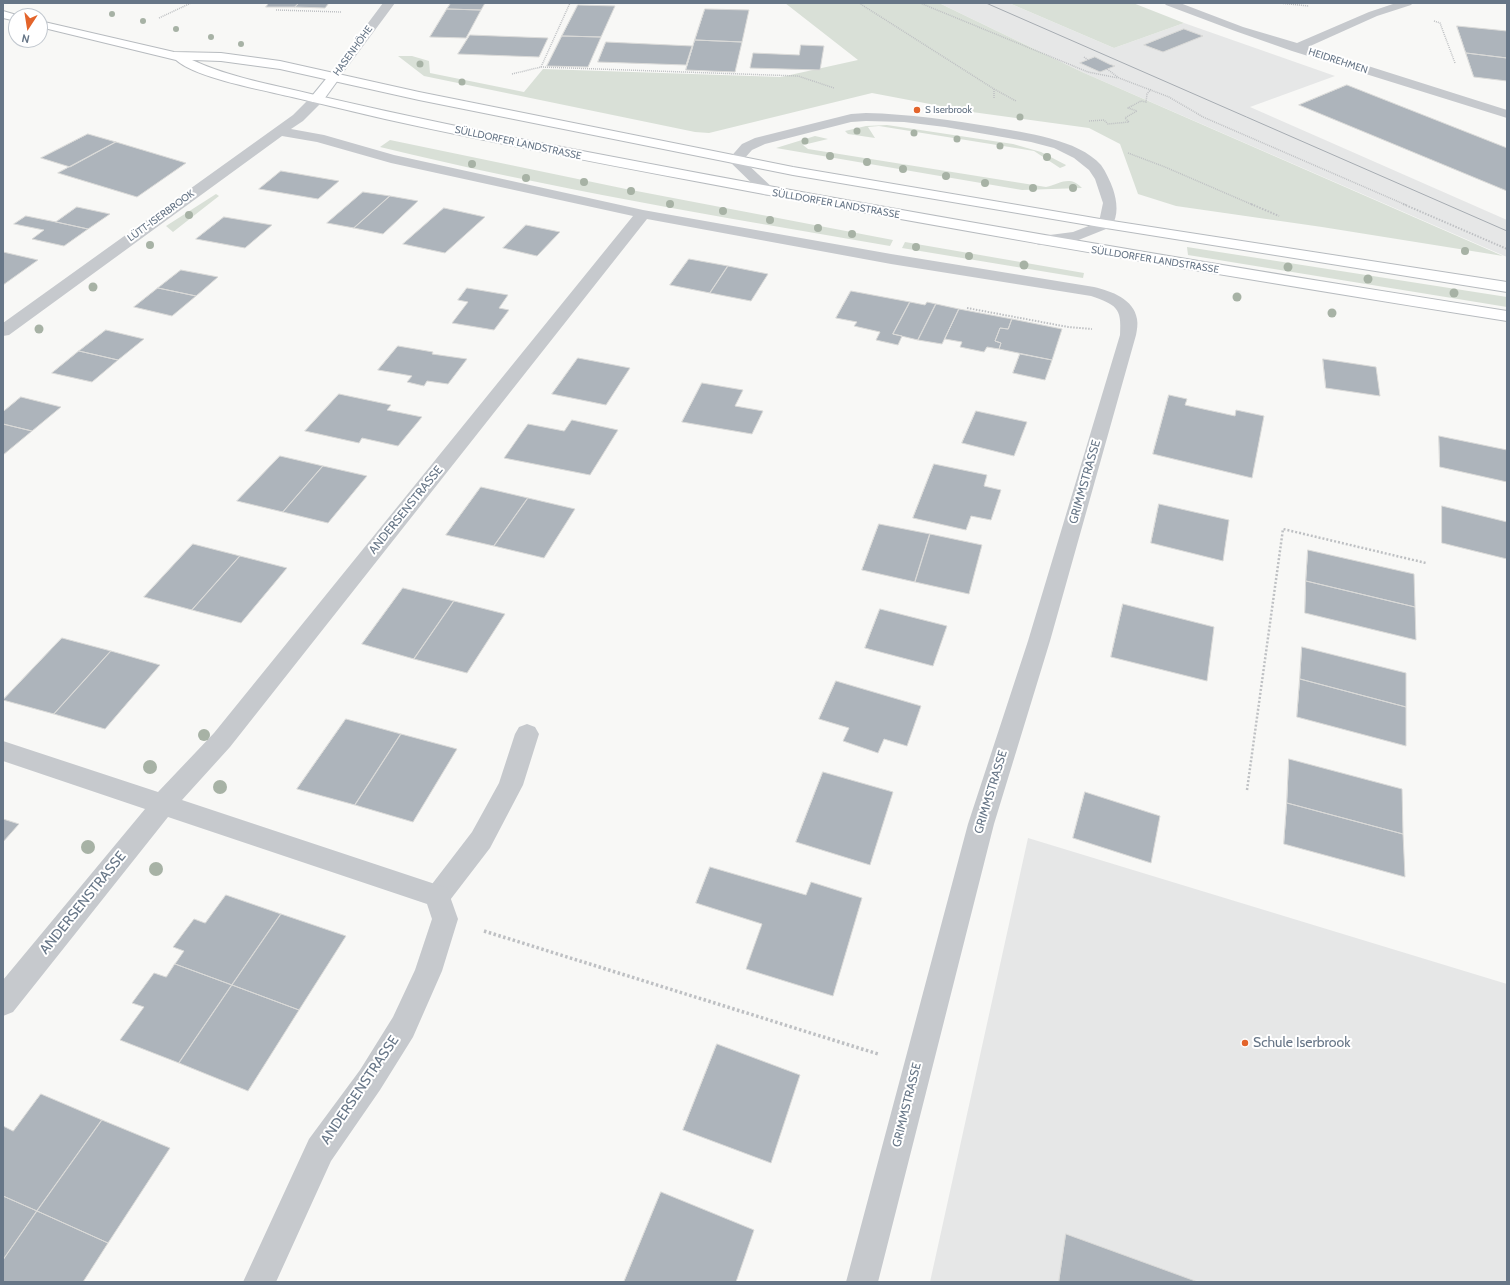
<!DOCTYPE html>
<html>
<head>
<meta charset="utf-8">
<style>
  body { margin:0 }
  #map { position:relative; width:1510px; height:1285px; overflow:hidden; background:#f8f8f6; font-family:Cabin,sans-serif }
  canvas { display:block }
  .frame { position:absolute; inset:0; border:4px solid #677687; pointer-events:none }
  .north { position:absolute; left:8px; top:8px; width:40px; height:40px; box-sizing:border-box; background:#fff; border:1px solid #c2c8cf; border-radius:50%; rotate:192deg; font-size:11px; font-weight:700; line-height:16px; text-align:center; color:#677687 }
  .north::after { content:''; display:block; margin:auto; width:14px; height:18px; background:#e3642b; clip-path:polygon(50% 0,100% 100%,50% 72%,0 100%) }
</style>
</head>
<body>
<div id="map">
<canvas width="1510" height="1285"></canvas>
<div class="frame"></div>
<div class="north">N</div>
</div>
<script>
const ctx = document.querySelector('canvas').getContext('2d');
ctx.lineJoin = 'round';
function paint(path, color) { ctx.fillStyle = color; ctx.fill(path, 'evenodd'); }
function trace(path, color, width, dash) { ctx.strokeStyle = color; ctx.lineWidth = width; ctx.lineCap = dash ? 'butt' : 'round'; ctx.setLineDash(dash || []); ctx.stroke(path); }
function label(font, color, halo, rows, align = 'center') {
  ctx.font = font + ' Cabin,sans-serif'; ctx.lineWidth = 4; ctx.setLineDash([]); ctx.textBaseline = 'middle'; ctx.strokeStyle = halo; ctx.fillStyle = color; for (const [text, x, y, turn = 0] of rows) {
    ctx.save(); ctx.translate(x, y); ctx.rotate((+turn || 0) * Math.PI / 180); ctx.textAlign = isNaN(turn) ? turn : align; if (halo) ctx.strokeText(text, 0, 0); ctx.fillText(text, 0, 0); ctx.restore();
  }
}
const built = new Path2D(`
  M939 3H1009L1114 48 1184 23 1335 76 1250 107 1507 220V257L1082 72Z
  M1028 838 1507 984V1282H930Z`);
const green = new Path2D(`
  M785 3H939L1082 72 1503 256 1322 227 1176 206 1138 194 1120 144 1089 128 972 112 872 93 709 133 695 132 424 76 398 56H412L429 61 430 73 524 92 543 69 781 77 858 60Z
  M1009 3H1133L1184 23 1114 48Z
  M887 125 1013 144 1041 152 1066 165 1065 166 1060 168 1034 151 879 126 868 127 875 138 848 134 845 131 866 126Z
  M815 136 828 139 803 145 808 149 1046 187C1061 183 1070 175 1082 188L1022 190 776 148Z
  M390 140 626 189 893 240 890 246C720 217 548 188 380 147Z
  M216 194 219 196 173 232 166 226Z
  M905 242 1084 273 1083 278 902 248Z
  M1187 247 1507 297V307L1188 255Z`);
const building = new Path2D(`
  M269 3H299L295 7H266Z
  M299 3H329L325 8 295 7Z
  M451 3H485L481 10 447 9Z
  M578 5 615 6 601 37 562 36Z
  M447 9 481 10 466 38 430 37Z
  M705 9 749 10 742 42 695 40Z
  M1457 26 1507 31V58L1466 53Z
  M1184 29 1203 36 1163 52 1144 45Z
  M470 35 548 38 539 57 458 54Z
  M562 36 601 37 588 67 547 66Z
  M695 40 742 42 735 72 686 70Z
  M606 42 692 46 686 65 598 62Z
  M801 45 824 46 820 70 750 68 753 53 799 55Z
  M1466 53 1507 58V81L1474 77Z
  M1095 57 1109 64 1115 66 1100 72 1080 63Z
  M1347 85 1507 148V191L1299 105Z
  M88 134 116 142 70 167 41 158Z
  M116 142 186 163 137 197 58 173Z
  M281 171 339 181 318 199 259 189Z
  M363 192 390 196 354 228 327 223Z
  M390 196 418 201 383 234 354 228Z
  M77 207 110 214 88 229 56 222Z
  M444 208 485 217 445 253 403 244Z
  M26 216 56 222 88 229 64 246 32 239 44 230 14 224Z
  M224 217 272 225 245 248 196 239Z
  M526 225 560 232 537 256 503 248Z
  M3 252 38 260 3 285Z
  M689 259 728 266 710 293 670 285Z
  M728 266 768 274 751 301 710 293Z
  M181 270 218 277 196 296 158 288Z
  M158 288 196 296 172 316 134 307Z
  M467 288 508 295 499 308 509 310 494 330 452 323 468 302 458 300Z
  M851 291 910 302 893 334 902 336 898 345 876 340 880 332 854 326 857 322 836 318Z
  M910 302 925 305 927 302 936 304 918 340 893 334Z
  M936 304 959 309 942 344 918 340Z
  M959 309 1012 319 1008 329 1000 328 995 341 1001 343 999 349 987 347 984 352 960 347 962 342 945 339Z
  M1012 319 1062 329 1052 360 999 349 1001 343 995 341 1000 328 1008 329Z
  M106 330 144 339 118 360 79 351Z
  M398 346 433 352 432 354 467 359 448 384 427 381 424 386 407 382 412 376 378 370Z
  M79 351 118 360 92 382 52 373Z
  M1020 354 1052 360 1045 380 1013 373Z
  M578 358 630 368 606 405 552 394Z
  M1323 359 1376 367 1380 396 1326 388Z
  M702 383 743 390 735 406 763 411 752 434 682 422Z
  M339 394 391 405 387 410 422 417 398 446 362 438 359 443 305 431Z
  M1169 395 1187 399 1185 405 1235 416 1236 410 1264 416 1252 478 1153 454Z
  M21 397 61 407 32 431 3 424V412Z
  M976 411 1027 422 1014 456 962 443Z
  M572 420 618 430 590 475 504 458 528 424 564 431Z
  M3 424 32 431 3 455Z
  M1439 436 1507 450V482L1440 467Z
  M280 456 323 466 283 512 237 501Z
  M934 464 987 475 984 486 1001 490 991 520 971 516 966 530 913 518Z
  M323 466 367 476 328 523 283 512Z
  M481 487 528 498 494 546 446 535Z
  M528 498 575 509 544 558 494 546Z
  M1159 504 1229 520 1223 561 1151 543Z
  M1442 506 1507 522V559L1442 543Z
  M879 524 930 534 915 582 862 570Z
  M930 534 982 545 969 594 915 582Z
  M193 544 240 556 192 610 144 597Z
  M1308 550 1414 574 1415 607 1306 581Z
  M240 556 287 568 241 623 192 610Z
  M1306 581 1415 607 1416 640 1305 613Z
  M403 588 454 601 414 659 362 644Z
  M454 601 505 614 467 673 414 659Z
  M1123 604 1214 627 1207 681 1111 657Z
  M880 609 947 626 933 666 865 648Z
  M62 638 111 651 54 714 3 700Z
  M1302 647 1406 673V707L1300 679Z
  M111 651 160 665 105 729 54 714Z
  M1300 679 1406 707V746L1297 717Z
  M836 681 921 706 907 746 884 739 878 753 843 741 849 728 819 719Z
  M346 719 401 734 355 805 297 789Z
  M401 734 457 749 413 822 355 805Z
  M1289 759 1402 789 1403 834 1287 803Z
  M823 772 893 792 870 865 796 842Z
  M1085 792 1160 816 1151 863 1073 838Z
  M1287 803 1403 834 1405 877 1284 844Z
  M3 819 19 824 3 842Z
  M710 867 806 895 811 882 862 898 833 996 746 969 762 924 696 903Z
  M226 895 281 914 232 985 175 964 184 951 173 947 194 919 205 923Z
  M281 914 346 936 299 1010 232 985Z
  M175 964 232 985 179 1063 120 1040 144 1007 132 1003 154 973 166 977Z
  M232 985 299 1010 248 1091 179 1063Z
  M717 1044 800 1075 771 1163 683 1130Z
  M41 1094 102 1120 37 1211 3 1196V1126L13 1131Z
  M102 1120 170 1148 108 1243 37 1211Z
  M661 1192 754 1230 736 1282H624Z
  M3 1196 37 1211 3 1260Z
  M37 1211 108 1243 83 1282H3V1260Z
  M1066 1234 1198 1282H1059Z`);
const pathFar3 = new Path2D(`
  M859 3 994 89 1016 101
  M920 3 1088 72 1118 78
  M1279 3 1309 6
  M276 10 341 12
  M159 18 191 3
  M1434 21 1440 23 1455 63
  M1084 57 1088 60
  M541 67 798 76 834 88
  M1107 69 1119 78 1169 97 1203 117 1406 205
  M512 74 541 67 570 3
  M994 89V98
  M1089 121 1104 120 1108 124 1129 122 1125 118 1137 111 1128 108 1141 101 1146 102 1147 94 1151 89
  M1128 153 1165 167 1253 205`);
const pathFar2 = new Path2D(`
  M1251 204 1279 216
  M1403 204 1507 249
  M967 308 1068 327 1092 329`);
const pathFar1 = new Path2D(`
  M1247 790 1283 529 1426 563`);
const path = new Path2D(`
  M484 931 878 1054`);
const lane = new Path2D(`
  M866 113C909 114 951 120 993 127 1025 133 1078 139 1101 165 1106 172 1110 181 1113 189 1117 201 1119 216 1111 227L1076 241 1039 245 1034 243 1031 240 1034 237 1073 232 1099 222 1103 203 1095 179 1089 170 1074 158 1054 148 1031 142 945 127 904 122 866 121 851 122 765 144 752 150 743 160 774 189 776 192 774 195 769 196 764 195 728 160 742 144 755 138 851 114Z
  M527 724 535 727 539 734 523 785 490 848 447 904 438 908 429 904 425 896 429 888 472 832 499 783 515 734 519 727Z`);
const street = new Path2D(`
  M383 3H395L338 80H330L328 77 330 74Z
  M1164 3H1180L1243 27 1297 43 1369 12 1396 3H1413L1411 5 1377 16 1308 47 1507 110V118L1292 51 1235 31 1166 5Z
  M317 95 322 96 323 99 322 102 303 121 291 129 324 135 394 155 643 210 891 254 1094 287C1111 291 1134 299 1137 319 1138 324 1137 330 1136 335L1050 641 994 824 878 1282H846L968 824 1028 641 1120 335C1122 307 1116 305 1091 296L891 264 647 219 230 747 182 800 447 888 458 919 442 971 413 1037 380 1090 331 1161 276 1282H243L309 1139 360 1070 393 1017 415 970 432 919 427 904 168 817 13 1012 3 1016V980L145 809 3 761V741L158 792 214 733 633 216 391 163 317 142 282 136 9 335 3 336V323L293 115 312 96Z`);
const secondary = new Path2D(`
  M334 73 338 74 340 77 338 80 322 102H312L311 99 312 96 330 74Z`);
const primary = new Path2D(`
  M3 11 20 16H16V21L3 18Z
  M40 21 174 52 221 53 280 61 419 92 793 167 1106 220 1507 282V292L1106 228 793 175 419 100 280 69 221 61 192 60C231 78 274 85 315 95 409 117 503 136 598 154 900 212 1203 263 1507 311V321C1255 281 1004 239 753 192 630 169 507 146 385 119 354 112 323 104 292 97 263 90 196 78 176 60L40 27Z`);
const tram = new Path2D(`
  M986 3 1507 231`);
const trees = [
  [112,14,3],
  [143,21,3],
  [176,29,3],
  [211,37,3],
  [241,44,3],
  [420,64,3.5],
  [462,82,3.5],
  [1020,117,3.5],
  [857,131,3.5],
  [914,133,3.5],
  [957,139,3.5],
  [805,141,3.5],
  [1000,146,3.5],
  [830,156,4],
  [1047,157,4],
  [867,162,4],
  [472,164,4],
  [903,169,4],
  [946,176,4],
  [526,178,4],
  [584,182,4],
  [985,183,4],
  [1033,188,4],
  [1073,188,4],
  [631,191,4],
  [670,204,4],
  [723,211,4],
  [189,215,4],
  [770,220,4],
  [818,228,4],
  [852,234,4],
  [150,245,4],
  [916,247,4],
  [1465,251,4],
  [969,256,4],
  [1024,265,4.5],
  [1288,267,4.5],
  [1368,279,4.5],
  [93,287,4.5],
  [1454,293,4.5],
  [1237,297,4.5],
  [1332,313,4.5],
  [39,329,4.5],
  [204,735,6],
  [150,767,7],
  [220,787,7],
  [88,847,7],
  [156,869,7]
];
const markers = [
  [917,110,4,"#e3642b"],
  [1245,1043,4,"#e3642b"]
];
const farStreetnames = [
  ["HASENHÖHE",353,51,-54],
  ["HEIDREHMEN",1338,61,18],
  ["SÜLLDORFER LANDSTRASSE",518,143,12],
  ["SÜLLDORFER LANDSTRASSE",836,204,10],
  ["LÜTT-ISERBROOK",161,216,-36],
  ["SÜLLDORFER LANDSTRASSE",1155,260,9]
];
const farPoinames = [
  ["S Iserbrook",925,110]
];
const streetNames = [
  ["GRIMMSTRASSE",1085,482,-74],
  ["ANDERSENSTRASSE",406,510,-51],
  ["GRIMMSTRASSE",991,792,-73],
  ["GRIMMSTRASSE",907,1105,-76]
];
const nearStreetnames = [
  ["ANDERSENSTRASSE",83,903,-51],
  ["ANDERSENSTRASSE",360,1090,-56]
];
const nearPoinames = [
  ["Schule Iserbrook",1253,1043]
];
paint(built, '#e6e7e7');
paint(green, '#d9e0d7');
paint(building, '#adb4bb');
trace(building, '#dadad8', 1);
trace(secondary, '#b8bdc2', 2);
trace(primary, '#b7bbbf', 2);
trace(pathFar3, '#bec0c3', 1.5, [1, 1]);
trace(pathFar2, '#bec0c3', 2, [1.5, 1.5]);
trace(pathFar1, '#bec0c3', 2.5, [2, 2]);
trace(path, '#bec0c3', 3.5, [2.5, 2.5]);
paint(lane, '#c6c9cd');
paint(street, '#c6c9cd');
paint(secondary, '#fff');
paint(primary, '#fff');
trace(tram, '#a6acb2', 1);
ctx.fillStyle = '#a7b2a5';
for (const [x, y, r] of trees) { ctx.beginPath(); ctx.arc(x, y, r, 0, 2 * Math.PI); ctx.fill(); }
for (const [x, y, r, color] of markers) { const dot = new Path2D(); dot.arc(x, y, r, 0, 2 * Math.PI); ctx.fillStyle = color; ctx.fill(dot); trace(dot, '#fff', 1.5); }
label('10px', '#677687', '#fff', farStreetnames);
label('10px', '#677687', '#fff', farPoinames, 'left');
label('12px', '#677687', '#fff', streetNames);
label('14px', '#677687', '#fff', nearStreetnames);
label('14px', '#677687', '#fff', nearPoinames, 'left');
</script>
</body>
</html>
